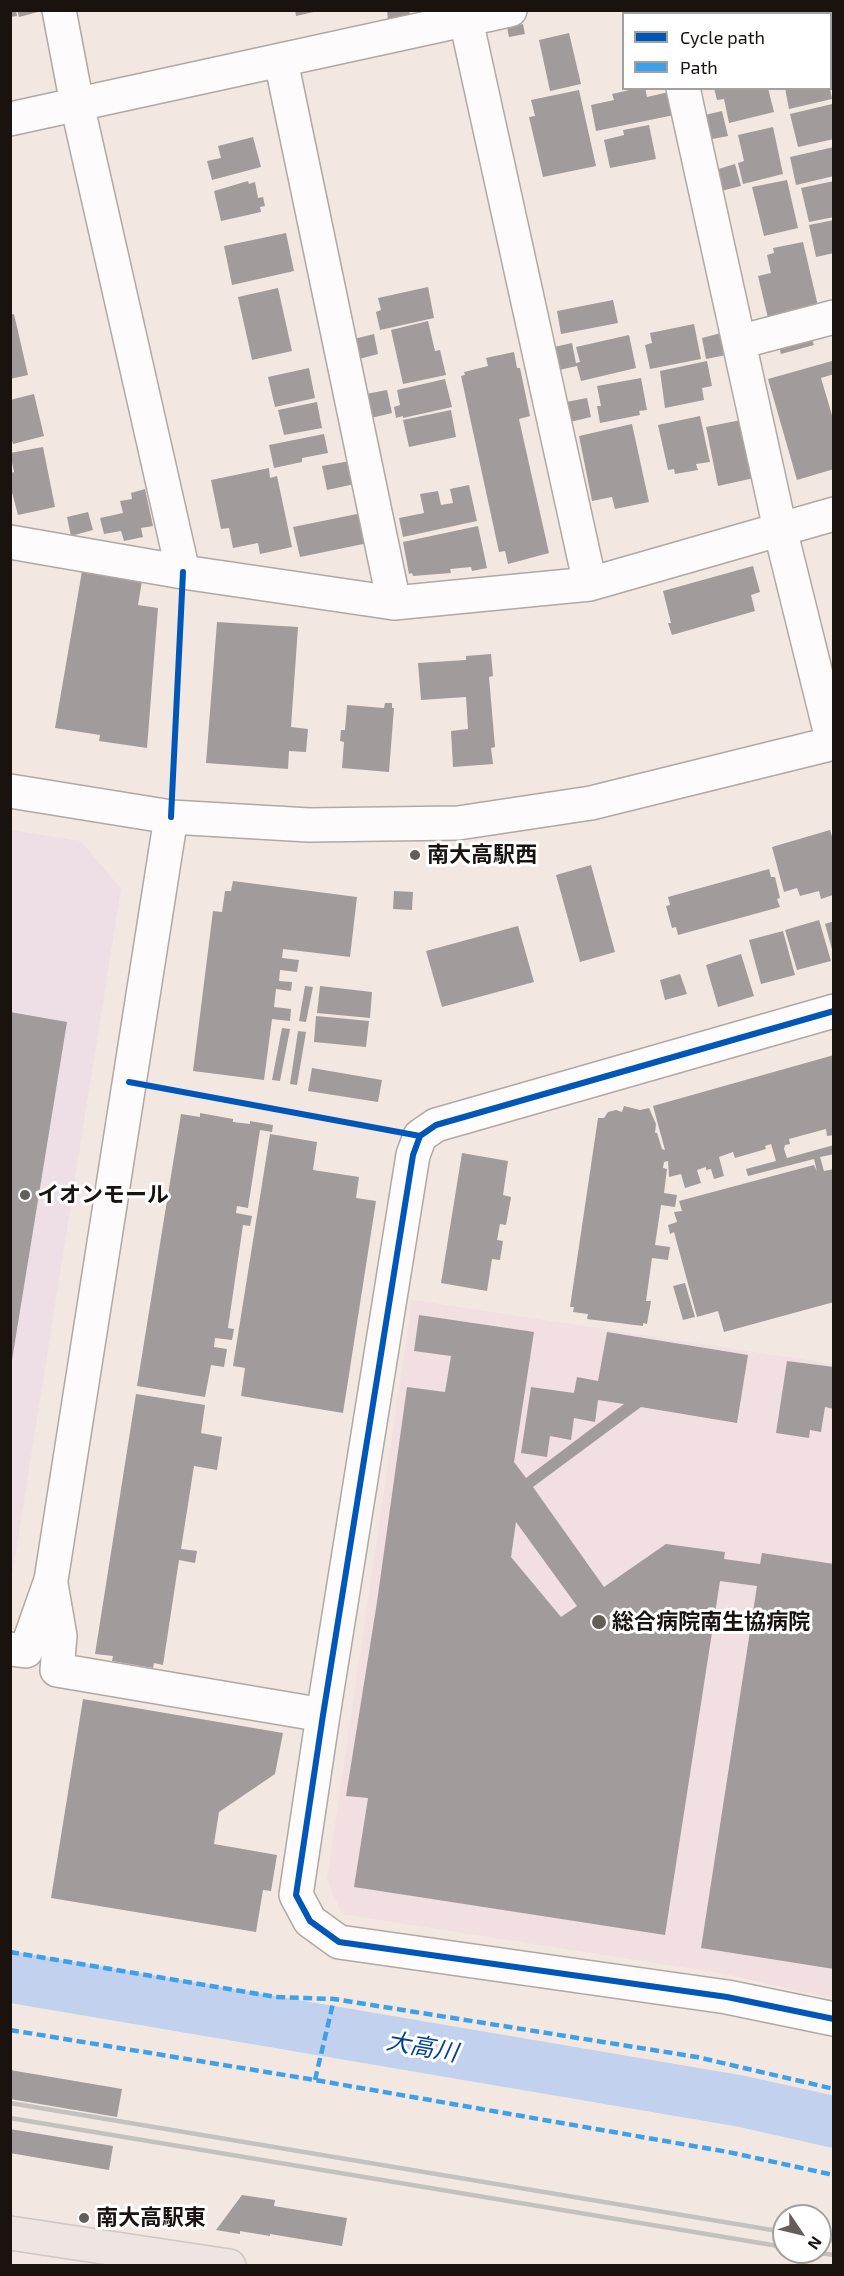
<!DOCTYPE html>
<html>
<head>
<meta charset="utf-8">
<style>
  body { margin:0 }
  #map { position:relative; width:844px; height:2276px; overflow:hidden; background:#f3e7e2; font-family:"Exo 2",sans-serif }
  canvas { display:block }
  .frame { position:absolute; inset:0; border:12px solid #19120f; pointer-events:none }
  .legend { position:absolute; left:622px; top:12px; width:210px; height:78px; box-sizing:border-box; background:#fff; border:2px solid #a3a09f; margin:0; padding:8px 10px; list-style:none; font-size:18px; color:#19120f }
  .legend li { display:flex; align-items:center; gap:12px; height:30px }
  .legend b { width:30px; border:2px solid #a3a09f }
  .north { position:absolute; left:772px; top:2204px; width:60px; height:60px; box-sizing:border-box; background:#fff; border:2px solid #a3a09f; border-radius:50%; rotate:125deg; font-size:16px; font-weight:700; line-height:24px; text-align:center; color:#19120f }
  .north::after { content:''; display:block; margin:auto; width:21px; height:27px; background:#655d59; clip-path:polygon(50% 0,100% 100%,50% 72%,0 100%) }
</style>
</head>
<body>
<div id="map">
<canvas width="844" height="2276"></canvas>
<div class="frame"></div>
<ul class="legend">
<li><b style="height:8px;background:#0057b8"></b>Cycle path</li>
<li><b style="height:8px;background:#3da1ea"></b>Path</li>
</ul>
<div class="north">N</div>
</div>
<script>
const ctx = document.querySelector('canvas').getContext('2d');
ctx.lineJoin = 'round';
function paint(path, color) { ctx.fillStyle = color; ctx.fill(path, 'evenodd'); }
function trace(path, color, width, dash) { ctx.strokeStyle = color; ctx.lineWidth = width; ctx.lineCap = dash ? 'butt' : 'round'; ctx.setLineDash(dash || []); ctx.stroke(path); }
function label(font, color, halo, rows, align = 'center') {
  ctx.font = font + ' "Exo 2","Noto Sans JP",sans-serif'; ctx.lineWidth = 6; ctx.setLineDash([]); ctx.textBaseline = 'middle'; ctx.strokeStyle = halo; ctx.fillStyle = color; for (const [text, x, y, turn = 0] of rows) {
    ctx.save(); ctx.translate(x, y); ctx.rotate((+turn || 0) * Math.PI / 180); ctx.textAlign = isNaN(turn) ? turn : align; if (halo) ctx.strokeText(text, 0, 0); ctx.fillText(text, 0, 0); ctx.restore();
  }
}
const commercial = new Path2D(`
  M11 830 81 841 121 889 11 1583Z`);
const medical = new Path2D(`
  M412 1300 833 1364V1996L831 1998 720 1973 342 1914 327 1880Z`);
const river = new Path2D(`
  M10 1977 740 2101 834 2122`);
const building = new Path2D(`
  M10 10H16L17 16 10 17Z
  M17 10H42V11L19 17Z
  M295 10H318V11L296 16Z
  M387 10H409L410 15 388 20Z
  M685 10H777L778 14H686Z
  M523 24 525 34 509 37 507 27Z
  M569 33 581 84 550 91 539 40Z
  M834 40V62L831 63V41Z
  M638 88H645L647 97 669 92 674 115 596 131 591 105 614 100 612 94Z
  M714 88H768L774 112 729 123 724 99 717 100Z
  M785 88H830L832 99 789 109Z
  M579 90 596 166 543 177 529 117 535 116 531 100Z
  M832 104 834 139 798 147 790 114Z
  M722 111 728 136 707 140 701 116Z
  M649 125 656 159 610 168 604 140 624 135 623 130Z
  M773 127 783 174 743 184 738 163 744 161 738 135Z
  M253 137 261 167 212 180 207 161 221 158 218 146Z
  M834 147V176L796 185 790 157Z
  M735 164 741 186 721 191 715 170Z
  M787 180 798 228 764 236 752 187Z
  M248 181 249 184 255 182 258 198 263 197 265 206 260 207 261 212 221 221 214 191Z
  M834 181V217L809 222 801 188Z
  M834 220V253L816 257 809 225Z
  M286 233 294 271 232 285 224 246Z
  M803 242 818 306 768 318 758 276 771 273 767 255 774 253 773 248Z
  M428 287 434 318 380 330 376 312 381 310 378 298Z
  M278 288 292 351 252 360 238 297Z
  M613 300 618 323 561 334 557 311Z
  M14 314 28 375 10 379V315Z
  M428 321 435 351 440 350 446 375 403 384 391 330Z
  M694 324 701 359 650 369 645 345 652 343 650 333Z
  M721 333 726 355 706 359 702 338Z
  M374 334 378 354 359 359 354 339Z
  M629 335 636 368 581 381 577 366 559 370 554 347 572 343 576 363 580 362 576 347Z
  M811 337 814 345 781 354 779 346Z
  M514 352 517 368H520L530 416 519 419 549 553 508 564 505 551 499 552 461 376 465 375 464 372 488 366 486 358Z
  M707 361 712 386 702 388 704 400 665 408 660 371Z
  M832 361 834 374 821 378 834 422V469L797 480 768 379Z
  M309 368 315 398 275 407 268 377Z
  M641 378 647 410 639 411 640 415 600 423 597 406H601L597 386Z
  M445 379 452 407 403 418V416L396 418 394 407 400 405 397 390Z
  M387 390 392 413 371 418 366 394Z
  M34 394 44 436 13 444 10 434V400Z
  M587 398 591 417 570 422 566 402Z
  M317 402 322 428 284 435 278 410Z
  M451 410 456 437 409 447 403 420Z
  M700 416 710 462 696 464 698 470 675 474 674 469 668 470 658 425Z
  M741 420 754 478 718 486 706 427Z
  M632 424 649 502 615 509 612 497 592 501 579 436Z
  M324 434 328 453 302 458V462L274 468 269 445Z
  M43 447 55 507 18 515 10 485V473L14 472 10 453Z
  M350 461 355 484 327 490 322 466Z
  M269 468 270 478 277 476 292 547 260 554 258 543 233 548 229 528 221 529 211 480Z
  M469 485 477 521 403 537 399 518 424 513 420 494 438 491 441 505 453 503 450 489Z
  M145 489 153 526 141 528 143 537 124 541 121 531 104 534 100 518 123 513 120 501 132 499 131 493Z
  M88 512 93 530 71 536 67 517Z
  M362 513 368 543 300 557 293 527Z
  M478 526 487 568 472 571 471 567 450 569 451 573 413 576 412 573 409 574 403 542Z
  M753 566 760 592 751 595 755 611 672 635 668 623H671L663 591Z
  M82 571 142 581 138 605 158 608 147 748 99 741 100 735 55 728Z
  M217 622 298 627 291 727 308 729 306 752 289 751 288 769 206 763Z
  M491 654 493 676 489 677 495 747 491 748 493 764 453 767 451 731 468 729 466 697 421 700 418 663 466 660V656Z
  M385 703H392V708H394L389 772 342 768 344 742 340 741 341 730H345L347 705 384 708Z
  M830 830 834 843 833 895 821 899 819 891 800 896 797 888 784 892 772 847Z
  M591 865 615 952 580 962 556 875Z
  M769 869 771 877H775L780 898 777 899 780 907 678 935 676 927 672 928 666 906 670 905 668 897Z
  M233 881 357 897 350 957 283 949 282 958 299 960 297 972 280 970 279 981 292 982 291 991 276 989 274 1007 291 1009 290 1021 272 1019 264 1080 193 1071 213 911 222 912 225 891H231Z
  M394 891 413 892 412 910 393 909Z
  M819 920 831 961 797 970 785 930Z
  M834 921V953H833L825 924Z
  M518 926 534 982 442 1007 426 951Z
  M783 931 795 975 761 984 749 940Z
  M741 954 754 996 718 1007 706 965Z
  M680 974 687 994 665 1000 660 980Z
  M305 986 313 987 306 1022 299 1021Z
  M320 986 372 992 370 1018 317 1013Z
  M10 1012 67 1022 12 1360H10Z
  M316 1016 369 1021 366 1047 314 1042Z
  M282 1028 290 1029 280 1081 272 1080Z
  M298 1031 306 1032 297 1085 290 1084Z
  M834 1055V1135L827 1136 826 1129 789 1139 790 1144 785 1145 784 1149 787 1158 834 1145V1154L820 1157 824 1171 834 1169V1302L724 1332 718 1311 697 1317 674 1232 670 1234 668 1225 677 1222 674 1212 682 1211 679 1201 814 1165 817 1171 814 1159 748 1176 746 1169 776 1161 771 1144 765 1146 766 1149 735 1158 733 1152 719 1157 724 1176 714 1179 711 1169 706 1170V1167L697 1170 701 1183 685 1188 681 1174 669 1177 668 1161 664 1162 663 1168 667 1169 664 1193 677 1195 675 1207 661 1205 655 1245 670 1247 668 1260 652 1258 646 1301H651L647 1324 643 1323V1326L587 1319 588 1314 573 1312 574 1307H570L598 1118H604L608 1112 616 1110 622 1112 624 1106 640 1110 649 1108 656 1124 655 1133H657L662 1149 665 1150 653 1106Z
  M312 1068 382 1080 378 1102 308 1091Z
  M200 1113 233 1119V1122L250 1124V1121L273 1125 272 1132 260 1130 248 1208 237 1206 236 1213 252 1216 250 1226 243 1225 228 1328 234 1329 232 1340 215 1338 214 1347 227 1349 224 1367 211 1365 205 1397 137 1386 181 1114 200 1117Z
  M270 1134 317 1142 313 1170 359 1177 356 1198 376 1201 343 1413 241 1396 245 1368 233 1366Z
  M462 1153 508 1161 503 1195 511 1197 506 1225 500 1224 497 1240 503 1241 500 1260 492 1259 487 1291 441 1283Z
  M685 1283 695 1317 683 1320 673 1286Z
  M419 1315 534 1332 514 1462 526 1478 624 1404 598 1400 595 1422 574 1418 571 1440 550 1436 547 1457 521 1453 531 1387 574 1393 577 1377 598 1381 607 1332 748 1355 737 1423 641 1407 533 1487 604 1587 666 1544 725 1552 724 1559 760 1564 762 1553 834 1564V1969L701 1948 757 1586 720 1581 665 1935 354 1887 368 1798 346 1796 377 1602 407 1387 445 1392 451 1356 414 1351ZM516 1522 577 1606 561 1617 511 1557Z
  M787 1361 834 1367V1409L825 1407 821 1432 810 1430 809 1438 776 1433Z
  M136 1394 205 1405 201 1433 222 1437 217 1470 194 1466 181 1549 197 1551 195 1563 179 1560 163 1665 154 1663 153 1668 112 1661 113 1656 95 1654Z
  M83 1699 283 1733 275 1774 219 1812 214 1844 277 1855 271 1891 263 1890 256 1932 51 1898Z
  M10 2070 122 2089 117 2117 10 2099Z
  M10 2129 113 2146 109 2170 10 2153Z
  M242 2195 275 2200 274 2206 347 2218 342 2246 270 2234V2236L240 2231V2234L216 2230Z`);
const minor = new Path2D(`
  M59 10 77 104 183 572
  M665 10 666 14
  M466 20 590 584
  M281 61 394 603
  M683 88 780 529 833 743
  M10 119 510 10
  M739 342 834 317
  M10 542 183 572 394 603 590 584 834 514
  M10 791 171 817 309 825 458 823 591 803 834 743
  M834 1011 436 1125 420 1136 413 1155 323 1715 296 1895 310 1921 339 1942 727 1997 834 2019
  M51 1584 60 1636 57 1670 323 1715
  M10 1649 26 1651 51 1580 171 817`);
const major = new Path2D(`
  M10 2233 229 2266`);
const rail = new Path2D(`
  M10 2103 784 2232
  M10 2118 784 2247
  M820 2238 834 2241
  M813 2252 834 2255`);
const quiet = new Path2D(`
  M10 1952 276 1997 334 1999 697 2057 834 2089
  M10 2030 315 2080 728 2152 834 2175
  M315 2080 334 1999`);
const cycleway = new Path2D(`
  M171 817 183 572
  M834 1011 436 1125 420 1136 413 1155 323 1715 296 1895 310 1921 339 1942 727 1997 834 2019
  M129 1082 420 1136`);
const markers = [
  [415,855,6,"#655d59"],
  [25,1195,6,"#655d59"],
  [599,1622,8,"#655d59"],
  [84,2218,6,"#655d59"]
];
const poiNames = [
  ["南大高駅西",427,855],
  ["イオンモール",37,1195],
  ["総合病院南生協病院",612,1622],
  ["南大高駅東",96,2218]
];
const waterNames = [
  ["大高川",422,2047,10]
];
paint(commercial, '#eedfe7');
paint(medical, '#f1dfe2');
trace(river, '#c1d1ee', 51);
paint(building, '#a19b9c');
trace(minor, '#b0a8a4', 36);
trace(major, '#cdc7c5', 36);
trace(minor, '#fdfbfb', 33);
trace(major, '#eee4e1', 33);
trace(rail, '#c3c1bf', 4.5);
trace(quiet, '#3da1ea', 4.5, [9, 4.5]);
trace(cycleway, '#0057b8', 6);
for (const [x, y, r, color] of markers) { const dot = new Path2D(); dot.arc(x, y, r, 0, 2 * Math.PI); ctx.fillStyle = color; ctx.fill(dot); trace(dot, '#fff', 2); }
label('bold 22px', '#19120f', '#fff', poiNames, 'left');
label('italic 24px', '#014191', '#fff', waterNames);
</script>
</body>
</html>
